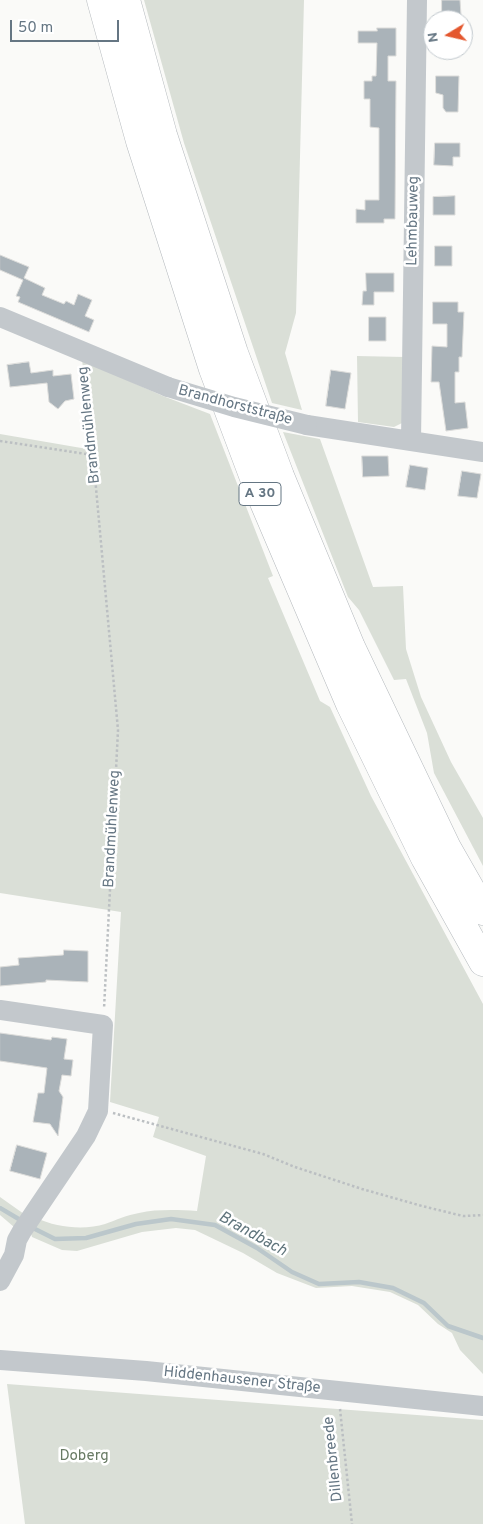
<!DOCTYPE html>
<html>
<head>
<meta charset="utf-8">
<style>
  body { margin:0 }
  #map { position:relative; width:483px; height:1524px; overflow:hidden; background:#fafaf8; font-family:Overpass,sans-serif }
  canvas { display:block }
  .north { position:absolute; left:423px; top:10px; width:50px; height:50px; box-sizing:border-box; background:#fff; border:1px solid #c1c8cd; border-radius:50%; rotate:261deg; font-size:14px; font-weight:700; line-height:20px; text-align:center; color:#657683 }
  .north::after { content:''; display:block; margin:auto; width:18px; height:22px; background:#e4572e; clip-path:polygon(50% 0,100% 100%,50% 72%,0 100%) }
  .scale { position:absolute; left:10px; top:20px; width:109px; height:22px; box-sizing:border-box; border:2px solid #657683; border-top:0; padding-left:6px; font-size:15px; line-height:18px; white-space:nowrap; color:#657683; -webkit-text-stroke:4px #fff; paint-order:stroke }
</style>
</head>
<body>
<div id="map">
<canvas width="483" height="1524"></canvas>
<div class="north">N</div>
<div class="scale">50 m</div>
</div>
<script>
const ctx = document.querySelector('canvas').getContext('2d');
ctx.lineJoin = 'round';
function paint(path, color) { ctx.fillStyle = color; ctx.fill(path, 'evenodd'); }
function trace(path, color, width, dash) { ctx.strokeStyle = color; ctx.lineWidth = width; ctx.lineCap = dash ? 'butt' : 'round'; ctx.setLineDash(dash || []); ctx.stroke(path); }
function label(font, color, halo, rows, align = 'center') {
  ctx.font = font + ' Overpass,sans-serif'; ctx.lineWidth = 5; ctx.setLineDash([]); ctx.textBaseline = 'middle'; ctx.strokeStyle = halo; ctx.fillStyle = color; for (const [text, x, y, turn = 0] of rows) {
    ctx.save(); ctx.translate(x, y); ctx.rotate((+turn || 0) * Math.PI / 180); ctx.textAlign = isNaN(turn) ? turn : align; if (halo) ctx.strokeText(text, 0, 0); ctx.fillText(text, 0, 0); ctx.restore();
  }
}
const green = new Path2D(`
  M144 0H304L296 313 285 353 302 410 272 403 184 143Z
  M357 356 405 357 402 423 394 427 358 422Z
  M82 360 163 396 210 414 273 576 268 578 320 701 330 707 371 796 483 1004V1374L460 1350 452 1333 438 1324 418 1305 390 1292 352 1286 316 1288 277 1273 243 1253 195 1230 176 1228 142 1232 77 1251 62 1250 32 1237 30 1230 37 1218C56 1228 86 1230 105 1224 116 1220 127 1215 139 1213 157 1209 178 1210 197 1211L206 1156 153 1137 159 1117 110 1102 121 912 0 893V434L93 450Z
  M283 432 320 439 373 587 403 586 406 649 421 697 451 762 483 818V866L434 773 427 733 406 679 394 680 359 610 348 597Z
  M0 1197 24 1214 14 1227 0 1215Z
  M7 1384 483 1420V1524H25Z`);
const stream = new Path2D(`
  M0 1208 22 1221
  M31 1227 55 1239 86 1238 136 1224 171 1219 215 1225 257 1248 292 1272 319 1284 359 1282 393 1288 424 1303 448 1326 483 1338`);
const building = new Path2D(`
  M442 0H460L461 15 442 16Z
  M377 28H396V56H388V81H396L395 219H384V223H356V209L365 210V200H379V128L370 127V99H364V81H372V76H376L377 43H358V31H377Z
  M436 76H459L458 112H446L443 108V95L436 93Z
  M435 143H460V157H453V166L434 165Z
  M455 196V215H433V197Z
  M435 246H452V266H435Z
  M0 255 29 267 24 278 45 288 42 295 64 304 66 301 74 305 78 294 92 300 85 316 94 320 89 332 18 302 20 297 16 296 23 280 0 270Z
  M366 273H394V292H374V305H362L363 291H366Z
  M433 302H458V312H464L462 357H459V372H455V403L465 402 468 428 446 431 439 382H431L432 346 447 347V324H433Z
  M369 317H386V341H369Z
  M29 362 31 373 53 370V376L71 374 74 399 65 401 58 409 49 402 47 383 10 387 7 365Z
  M331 370 351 373 345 409 326 406Z
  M362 456H388L389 476 363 477Z
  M410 465 428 468 425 490 406 487Z
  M462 471 481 474 477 498 458 496Z
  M64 950 88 951V982L46 980V982L0 986V967L19 965 18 958 63 955Z
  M0 1033 51 1040 52 1037 67 1039 64 1059 73 1060 71 1076 62 1075 59 1091 63 1097 58 1136 50 1124 33 1122 38 1093H44L47 1068 0 1061Z
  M17 1145 47 1153 40 1179 10 1171Z`);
const path = new Path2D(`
  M84 371 93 455 118 730 104 1009
  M0 441 93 455
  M113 1113 263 1154 295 1167 362 1189 422 1206 463 1216 483 1215
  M340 1409 352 1524`);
const minor = new Path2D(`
  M0 317 168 387
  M307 425 483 452
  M411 441 417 0
  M0 1010 103 1025 98 1111 86 1136 22 1231 17 1240 14 1255 0 1281
  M0 1360 146 1371 483 1406`);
const highway = new Path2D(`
  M101 0 140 141 213 369 257 486 350 704 425 858 483 962
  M126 0 163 135 234 353 280 476 351 647 447 848 483 911`);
const minorBridge = new Path2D(`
  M168 387 234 407 307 425`);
const shields = [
  [260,494,42]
];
const shieldNames = [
  ["A 30",260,494]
];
const streetNames = [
  ["Lehmbauweg",414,221,-89],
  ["Brandhorststraße",235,406,15],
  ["Brandmühlenweg",90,425,-96],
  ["Brandmühlenweg",113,829,-87],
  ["Hiddenhausener Straße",242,1381,6],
  ["Dillenbreede",334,1459,-96]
];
const parkNames = [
  ["Doberg",84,1457]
];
const waterNames = [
  ["Brandbach",252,1235,29]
];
paint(green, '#dadfd7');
trace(stream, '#bbc7cb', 4.5);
paint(building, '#aab3b9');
trace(building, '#dcdcda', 1);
trace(highway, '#b4b9bd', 29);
trace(path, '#bbbfc2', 2.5, [2.5, 2.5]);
trace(minor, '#c3c8cc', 20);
trace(highway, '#fff', 28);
trace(minorBridge, '#c3c8cc', 20);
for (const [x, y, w] of shields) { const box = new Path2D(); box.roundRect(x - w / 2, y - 11.5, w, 23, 4); ctx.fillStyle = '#fff'; ctx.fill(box); trace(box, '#657683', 1); }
label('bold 14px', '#657683', null, shieldNames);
label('15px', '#657683', '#fff', streetNames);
label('15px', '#687a64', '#fff', parkNames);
label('italic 16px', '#60757c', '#fff', waterNames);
</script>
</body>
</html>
